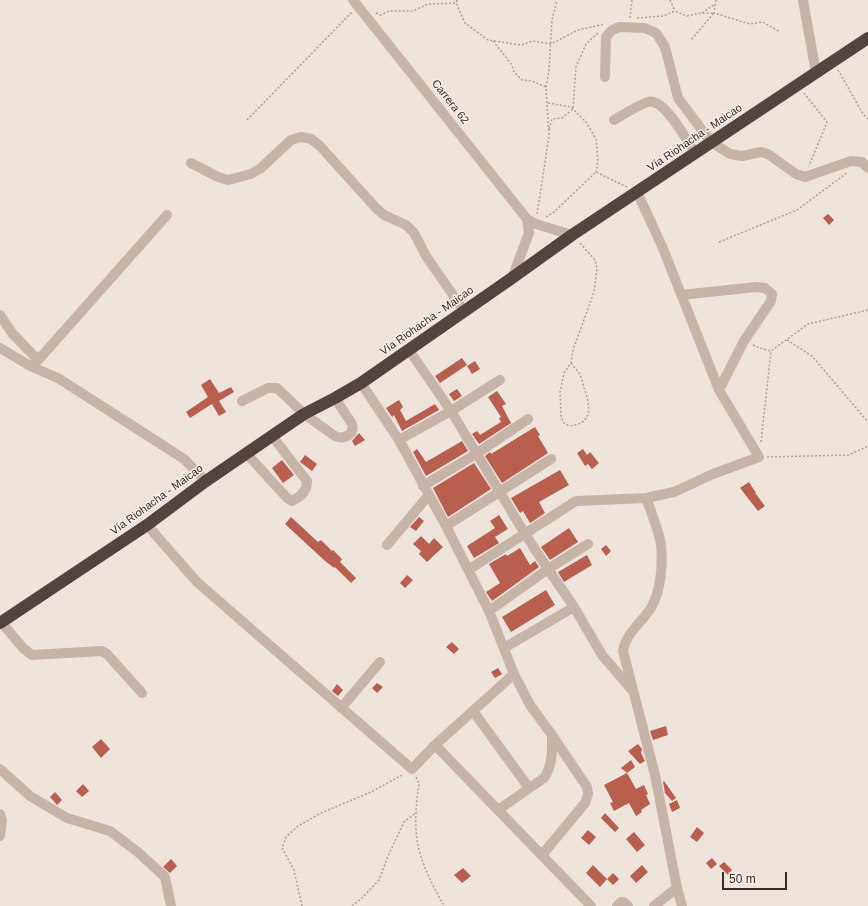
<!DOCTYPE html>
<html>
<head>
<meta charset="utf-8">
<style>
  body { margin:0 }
  #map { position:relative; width:868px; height:906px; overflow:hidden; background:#efe4dc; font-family:Arial,sans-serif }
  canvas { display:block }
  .scale { position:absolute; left:722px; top:872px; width:65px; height:18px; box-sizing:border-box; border:2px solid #342b28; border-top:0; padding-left:5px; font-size:12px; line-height:14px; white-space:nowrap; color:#342b28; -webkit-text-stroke:3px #f7efe8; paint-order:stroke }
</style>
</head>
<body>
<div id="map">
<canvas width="868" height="906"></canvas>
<div class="scale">50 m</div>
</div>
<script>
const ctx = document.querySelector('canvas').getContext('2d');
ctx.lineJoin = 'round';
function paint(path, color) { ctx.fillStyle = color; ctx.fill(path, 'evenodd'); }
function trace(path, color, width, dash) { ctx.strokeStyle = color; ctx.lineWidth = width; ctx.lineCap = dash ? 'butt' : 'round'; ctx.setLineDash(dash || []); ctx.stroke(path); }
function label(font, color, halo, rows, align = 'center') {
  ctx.font = font + ' Arial,sans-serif'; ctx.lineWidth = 3; ctx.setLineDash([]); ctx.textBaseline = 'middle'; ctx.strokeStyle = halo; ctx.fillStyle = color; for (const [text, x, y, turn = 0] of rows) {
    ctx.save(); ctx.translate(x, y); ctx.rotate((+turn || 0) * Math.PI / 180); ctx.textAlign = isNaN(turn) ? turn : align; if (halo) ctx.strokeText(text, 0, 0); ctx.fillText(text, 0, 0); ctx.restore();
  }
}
const building = new Path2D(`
  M828 214 834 220 829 225 823 218Z
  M462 358 467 365 440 383 435 376Z
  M475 361 480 369 472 374 467 366Z
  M210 379 219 393 231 387 234 392 219 401 226 412 219 416 212 404 190 418 186 412 208 397 201 385Z
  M457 389 462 396 454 401 449 394Z
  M497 391 506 404 502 406 511 423 479 444 472 434 477 431 480 435 501 422 499 418 501 417 488 397Z
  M399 400 403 407 400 410 406 421 435 404 439 410 402 431 394 415 392 417 386 408Z
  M535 427 540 435 538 436 548 453 502 483 485 456 490 452 491 454Z
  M359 433 365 440 355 446 352 441Z
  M462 441 468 451 426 476 413 452 417 449 426 462Z
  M583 449 587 455 590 452 599 463 592 469 588 464 585 466 577 453Z
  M305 455 317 464 312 471 300 462Z
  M282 460 294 475 283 483 272 468Z
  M474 463 491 489 448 517 433 488Z
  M560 470 569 485 539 502 545 513 530 523 523 511 520 513 511 498Z
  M749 482 756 493H755L765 506 758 511 740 488Z
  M499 515 508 529 495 537 499 543 474 558 467 546 495 528 490 521Z
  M291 517 318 542 321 540 332 551 333 550 342 559 340 562 356 578 351 583 335 567 334 568 324 560 285 524Z
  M419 517 424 521 416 531 410 527Z
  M569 528 578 542 550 560 541 547Z
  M421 536 429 544 434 538 443 547 427 562 419 554 421 551 413 544Z
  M606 545 611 551 606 556 601 549Z
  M520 548 530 565 535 561 539 567 492 601 486 592 500 583 489 564 506 554 507 556Z
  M587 555 592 565 564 582 558 572Z
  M407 575 413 580 405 588 400 583Z
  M546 590 555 605 511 632 502 617Z
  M452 642 459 649 454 654 446 647Z
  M498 668 502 674 495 678 491 672Z
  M377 683 383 687 377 693 372 688Z
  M337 684 343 690 338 696 332 691Z
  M666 726 668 735 653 740 650 731Z
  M101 739 110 749 101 758 92 747Z
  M638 744 642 749 641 753 645 761 640 764 628 751Z
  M631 760 635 767 627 773 621 768Z
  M627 773 636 789 644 785 648 794 646 795 650 804 641 810 642 812 636 816 629 803 614 811 610 803 613 802 604 785Z
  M664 781 676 798 672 801 665 793 663 782Z
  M83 784 89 791 82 797 76 791Z
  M55 792 62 800 57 805 50 797Z
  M677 800 680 808 672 812 669 804Z
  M605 813 619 828 615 832 601 818Z
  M697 827 704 833 697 842 690 837Z
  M588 830 596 837 589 845 581 838Z
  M634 832 645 845 637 852 626 839Z
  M712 858 717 864 711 869 706 863Z
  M171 859 177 866 170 873 163 867Z
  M724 862 732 870 728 875 719 866Z
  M593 865 607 879 600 887 586 873Z
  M642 865 648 872 636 883 630 876Z
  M463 868 471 876 462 883 454 875Z
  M613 873 619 879 613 885 607 879Z`);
const path = new Path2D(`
  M457 0 456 3 465 23 488 40 521 45 533 41 551 44 578 30 605 24
  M670 0 675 11
  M716 0 714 13 750 24 763 22 780 32
  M376 13 381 15 389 11H413L428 4 456 3
  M702 13 715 4
  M630 18 632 0
  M637 18 663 16 675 11 687 16 701 13H714L691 40
  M493 41 512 65 514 72 522 80 532 81 546 87
  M838 70 863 114 868 119
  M804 93 827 122 809 166
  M548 103 571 107 586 122 596 139 598 161 596 172
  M247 120 352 12
  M549 129 552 119 562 118 573 109 576 67 586 44 598 33
  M537 214 549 136 546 87 549 71 552 20 557 0
  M546 217 554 212 596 172 627 187
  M719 242 797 210 848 172
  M787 340 812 356 868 422
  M753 345 760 348 771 351 808 324 868 310
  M571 363C574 367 577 370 579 373 582 378 583 384 584 388 591 407 593 424 569 426L563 422 561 415 560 392 564 373 571 363 573 350 594 292 597 269 595 260 579 242
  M761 442 771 351
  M767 457 849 455 868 446
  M416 777 419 784C417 798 415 813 416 827 416 855 431 882 444 906
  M302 906 294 870 282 848 286 837 298 826 321 813 371 792 404 774
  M352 906 362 898 379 880 388 856 404 822 417 812`);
const minor = new Path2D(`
  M353 0 527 219 536 224 572 235
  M803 0 816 73
  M605 77 606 37 611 31 619 27 645 28 656 33 665 47 678 98 711 142 730 154 742 156 761 152 768 154 796 174 805 177 851 161 862 162 868 168
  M614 120C623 115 638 105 648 102 664 97 687 141 695 153
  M191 163 218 177 228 180 251 174 261 168 291 140 301 137 311 139 319 145 376 208 384 215 406 225 414 233 426 256 464 311
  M512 278 529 233 527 219
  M681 295 756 287 765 288 772 294 771 301 744 341 719 390
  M0 315 12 333 38 360
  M0 348 32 367 58 378 184 459 206 481
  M409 350 451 411 525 534 548 569 574 607 602 655 632 690
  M32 367 167 215
  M361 383 399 440 446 526 489 611 514 674 530 705 552 735 587 787 588 794 585 803 542 855
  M242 401 268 388H277L304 414 335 436C344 440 355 435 352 424L335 398
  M399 440 451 411 500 380
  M246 453 287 498 292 501C301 497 307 491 307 481L272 436
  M423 486 476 454 528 419
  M646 498C651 512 659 531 661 545 663 564 661 591 651 608 641 623 626 633 623 651L655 775 677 888 682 906
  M147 525 197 582 412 769 435 745 514 674
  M446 526 551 459
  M387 545 428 496
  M468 570 576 501 646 498 674 492 713 474 759 457 719 390 662 246 637 192
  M489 611 548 569 588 544
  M1 622 23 648 32 655 102 651 107 654 142 693
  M504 648 574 607
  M341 708 380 662
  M473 711 529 788
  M435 745 591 906
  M0 769 30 796 67 818 110 831 139 853 165 877 171 906
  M498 810 544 778C553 765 552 750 552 735
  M0 814 2 820 0 836
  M617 906 621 902H623L628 906
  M654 906 677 888`);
const highway = new Path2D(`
  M0 623 147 525 206 481 304 414 335 398 361 383 512 278 572 235 868 38`);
const streetNames = [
  ["Carrera 62",450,102,52],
  ["Vía Riohacha - Maicao",695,138,-34],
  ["Vía Riohacha - Maicao",427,321,-35],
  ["Vía Riohacha - Maicao",157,500,-36]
];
paint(building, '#b95f50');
trace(path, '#b19e94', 1.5, [2, 2]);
trace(minor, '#c6b4a9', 10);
trace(highway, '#544440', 12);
label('11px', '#342b28', '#f7efe8', streetNames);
</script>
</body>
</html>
